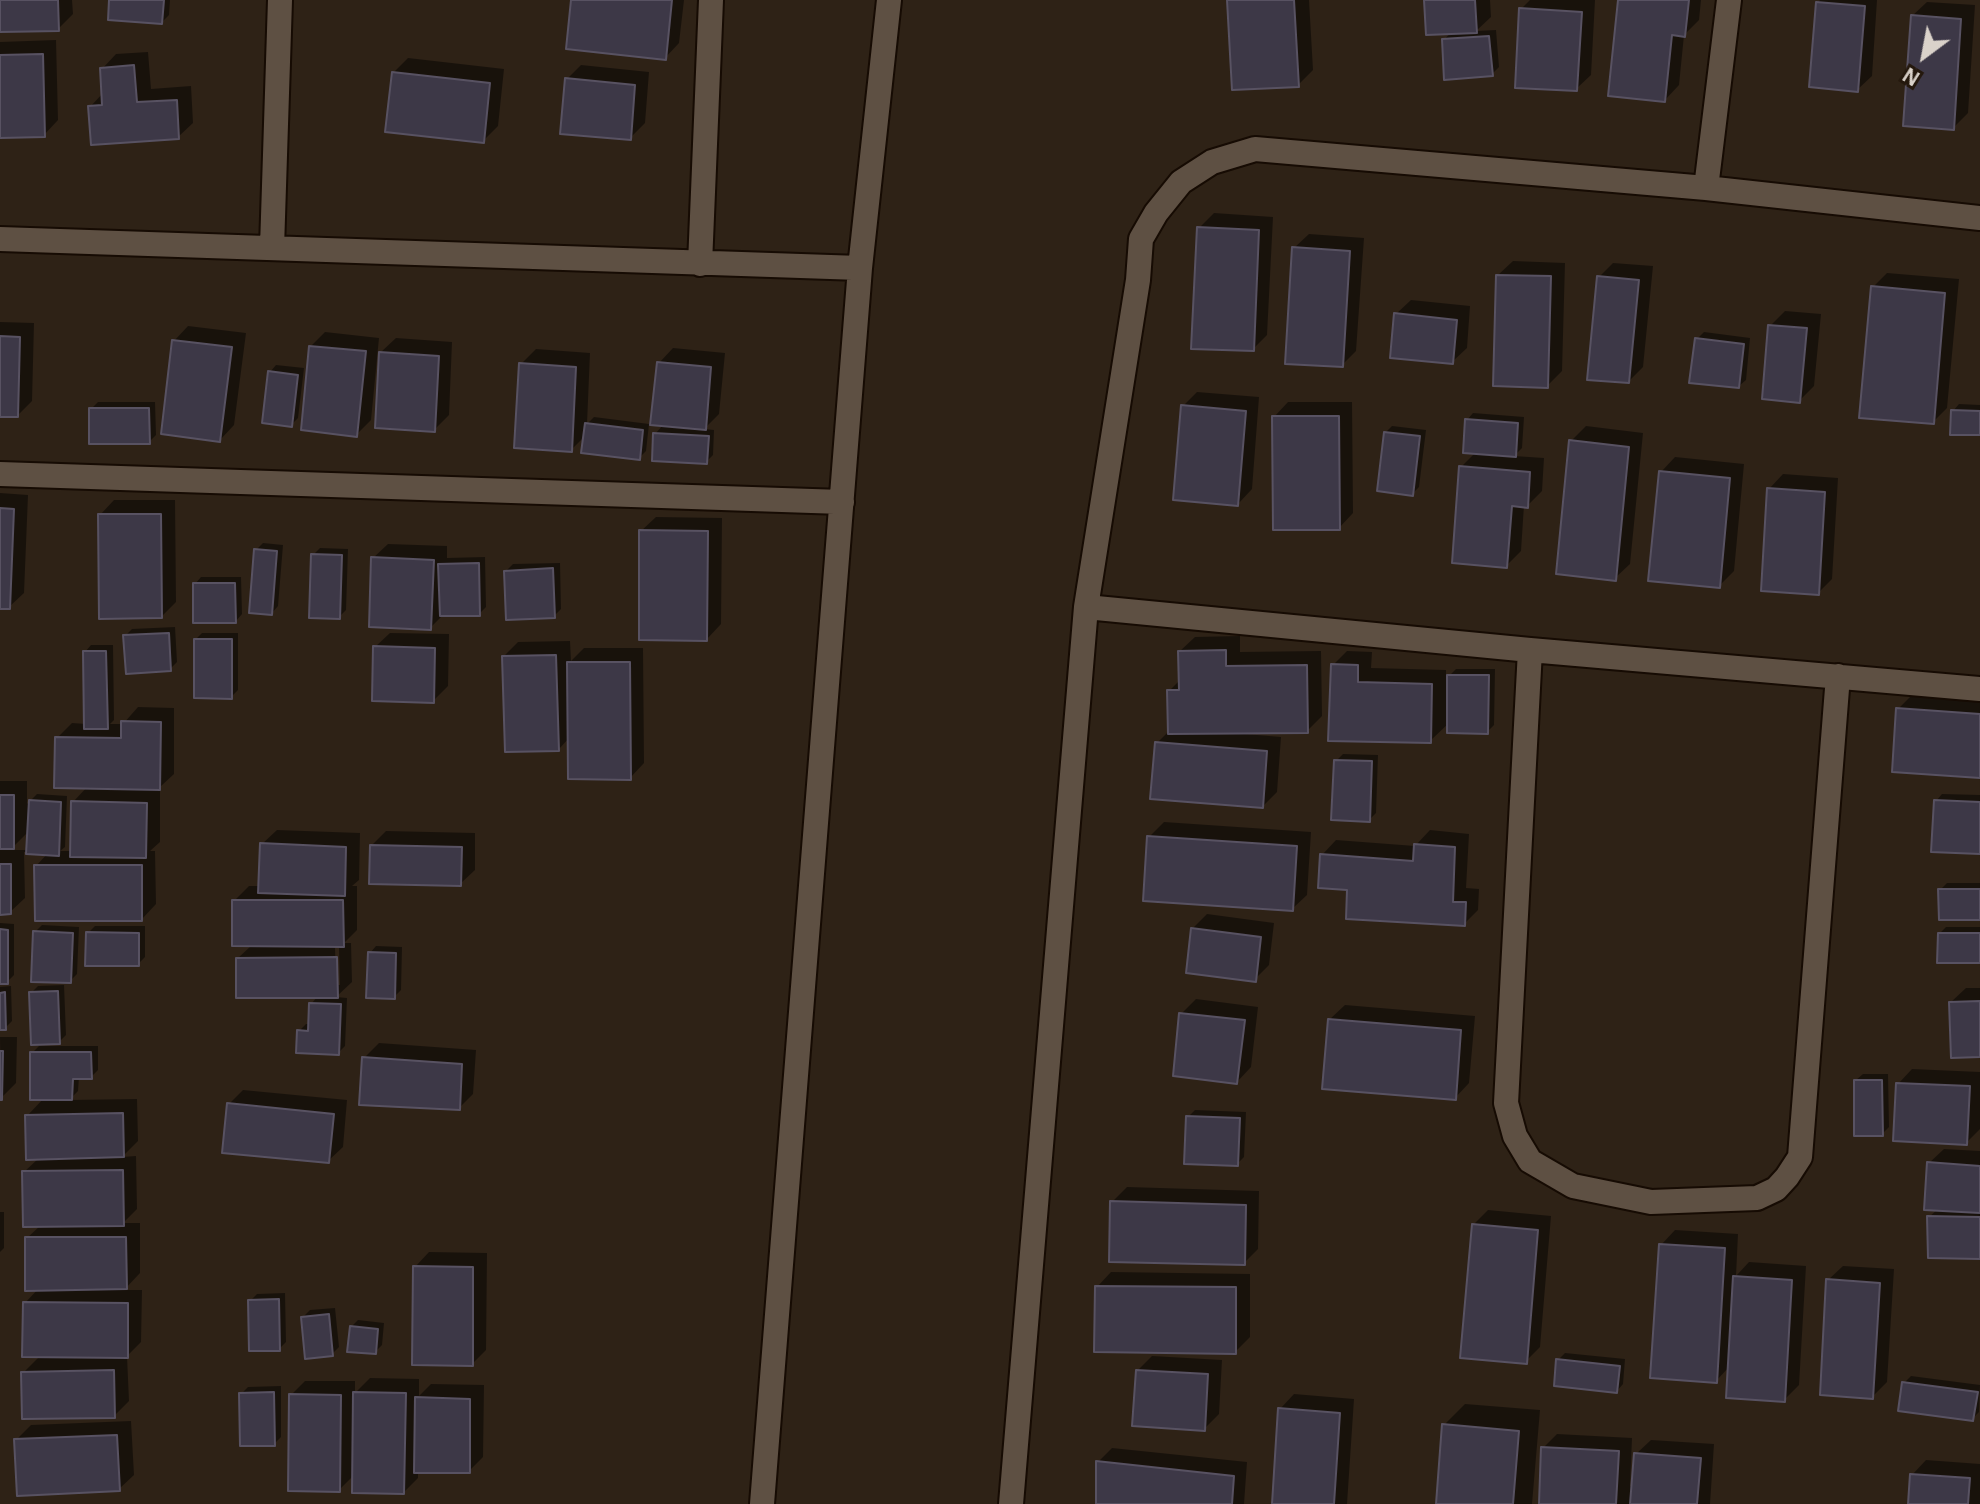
<!DOCTYPE html>
<html>
<head>
<meta charset="utf-8">
<style>
  body { margin:0 }
  #map { position:relative; width:1980px; height:1504px; overflow:hidden; background:#2e2216; font-family:"Alegreya Sans",sans-serif }
  canvas { display:block }
  .north { position:absolute; left:1884px; top:16px; width:80px; height:80px; -webkit-text-stroke:6px #24180d; paint-order:stroke; rotate:212deg; font-size:22px; font-weight:700; line-height:32px; text-align:center; color:#dad2ca }
  .north::after { content:''; display:block; margin:auto; width:28px; height:36px; background:#dad2ca; clip-path:polygon(50% 0,100% 100%,50% 72%,0 100%) }
</style>
</head>
<body>
<div id="map">
<canvas width="1980" height="1504"></canvas>
<div class="north">N</div>
</div>
<script>
const ctx = document.querySelector('canvas').getContext('2d');
ctx.lineJoin = 'round';
function paint(path, color) { ctx.fillStyle = color; ctx.fill(path, 'evenodd'); }
function trace(path, color, width, dash) { ctx.strokeStyle = color; ctx.lineWidth = width; ctx.lineCap = dash ? 'butt' : 'round'; ctx.setLineDash(dash || []); ctx.stroke(path); }
const shadow = new Path2D(`
  M0 0H72L73 14 58 29 0 30Z
  M111 0H170L169 15 162 22Z
  M573 0H684L679 43 665 58Z
  M1229 0H1309L1313 70 1298 85Z
  M1426 0H1490L1491 17 1476 31 1496 30 1499 67 1492 74 1444 40 1451 32Z
  M1530 0H1595L1591 75 1576 89 1521 9Z
  M1620 0H1701L1699 20 1684 35 1679 85 1665 100Z
  M1820 0H1877L1872 76 1857 90 1818 3Z
  M1927 2 1975 5 1968 113 1953 128 1912 16Z
  M56 40 58 120 44 135 0 136V42Z
  M148 52 151 89 191 86 193 123 178 137 90 107 103 93 102 69 116 54Z
  M408 58 504 69 498 126 483 141 393 73Z
  M581 65 649 72 645 123 630 138 567 79Z
  M1214 213 1273 217 1267 335 1253 349 1199 228Z
  M1309 234 1364 238 1356 351 1342 365 1294 248Z
  M1513 261 1565 263 1562 371 1547 386 1498 275Z
  M1613 263 1653 266 1643 367 1629 381 1599 277Z
  M1887 273 1959 279 1947 408 1933 422 1873 287Z
  M1411 300 1470 306 1467 348 1452 362 1396 314Z
  M1785 311 1821 314 1814 386 1799 401 1770 326Z
  M0 322 34 323 32 401 18 415H0Z
  M188 326 246 333 234 425 220 440 174 341Z
  M325 332 379 338 371 420 356 435 311 346Z
  M1704 332 1750 338 1746 380 1739 386 1697 339Z
  M396 338 452 342 449 415 434 430 381 352Z
  M673 348 725 353 719 414 704 429 714 430 713 455 706 462 655 434 664 424 659 363Z
  M536 349 590 353 587 424 594 417 649 424 646 451 639 458 585 436 571 450 521 364Z
  M276 365 304 368 298 418 291 425 270 372Z
  M1197 392 1259 397 1252 489 1238 504 1183 406Z
  M98 402H155L156 435 149 442 91 409Z
  M1288 402H1352L1353 513 1339 528 1274 417Z
  M1959 404 1980 405V433L1953 411Z
  M1473 413 1524 417 1522 448 1514 456 1544 458 1542 491 1527 506 1524 505 1521 551 1506 566 1461 467 1476 452 1467 420Z
  M1392 426 1426 430 1419 487 1412 494 1385 433Z
  M1586 426 1643 433 1630 564 1615 578 1571 441Z
  M1675 457 1744 464 1734 571 1719 586 1661 472Z
  M1783 474 1838 478 1832 579 1818 593 1769 489Z
  M0 493 28 495 24 593 9 607H0Z
  M114 500H175L176 602 162 616 100 515Z
  M656 517 722 518 721 624 707 639 641 531Z
  M263 543 283 545 278 606 272 613 256 550Z
  M388 544 447 546V558L485 557 486 607 479 614H444L430 628 373 558Z
  M320 548 348 549 346 610 339 617 313 555Z
  M560 563 561 609 554 616 506 571 513 564Z
  M201 577H241L242 614 236 621 195 584Z
  M175 627 177 662 170 669 125 636 132 629Z
  M202 633H238V690L231 697 196 639Z
  M390 633 449 634 448 686 433 701 375 647Z
  M1240 636V652L1321 651 1322 716 1307 731H1245V734L1281 737 1277 792 1263 806 1157 743 1170 730 1169 691 1180 680V651L1195 637Z
  M570 641 571 661 584 648H643L644 763 630 778 570 737 559 749 504 656 518 642Z
  M91 645H113L114 720 110 724H123L138 707 174 708V774L160 787V842L150 851H155L156 904 142 919 36 866 48 853 24 852 25 898 10 912 0 913V781H27V804L37 794 67 796 65 847 60 851H72L73 802 88 786 57 738 72 723 86 724 85 652ZM29 831 28 850H9L14 846Z
  M1347 651 1372 652 1371 668 1446 670V679L1456 669H1495L1494 725 1487 732 1449 723 1430 741 1333 665Z
  M1912 695 1980 699V776L1898 709Z
  M1343 754 1378 755 1376 813 1369 820 1336 761Z
  M1942 794 1980 795V852L1936 801Z
  M1164 822 1311 832 1307 895 1292 909 1149 837Z
  M277 830 360 833 359 880 352 886H357V930L344 943H351L352 982 336 997 347 998 345 1046 338 1053 299 1031 306 1024H310L311 1004 318 996 238 958 252 945 234 901 249 886H260L262 844ZM335 947H339L340 985H336Z
  M1430 830 1469 834 1466 888 1479 889 1478 910 1464 924 1350 888 1322 855 1336 840 1415 846Z
  M386 831 475 833V870L460 884 372 845Z
  M1947 883H1980V918L1940 890Z
  M1207 914 1274 923 1269 965 1255 979 1192 929Z
  M0 923 14 924V975L7 982H0Z
  M42 925 79 927 77 974 70 981 35 932Z
  M95 926H145V957L138 964 88 933Z
  M1946 927H1980V961L1940 933Z
  M376 946 402 947 401 990 394 997 370 953Z
  M64 985 66 1035 59 1042 31 993 38 986Z
  M11 986 12 1021 5 1028H0V987Z
  M1966 988H1980V1055L1951 1002Z
  M1196 999 1258 1007 1251 1067 1237 1082 1181 1014Z
  M1345 1005 1475 1016 1469 1083 1455 1098 1330 1019Z
  M0 1037H17L16 1083 1 1098Z
  M379 1043 476 1050 473 1094 459 1108 364 1058Z
  M39 1046H98V1070L91 1077H79L78 1091 69 1100 137 1099 138 1141 122 1157 136 1156 137 1209 123 1223H140V1273L124 1290H142L141 1342 127 1356 129 1401 114 1416 23 1373 41 1355 25 1303 39 1288 27 1238 41 1225 24 1172 39 1158 27 1116 44 1098 32 1053Z
  M1912 1069 1980 1072V1129L1966 1143 1898 1084Z
  M1863 1074H1888L1889 1127 1882 1134 1856 1080Z
  M243 1090 347 1100 343 1147 328 1161 229 1104Z
  M1195 1110 1246 1112 1244 1157 1237 1164 1188 1117Z
  M1944 1149 1980 1151V1257L1929 1217 1938 1209 1929 1163Z
  M1127 1187 1259 1191 1258 1249 1244 1263 1112 1202Z
  M1488 1210 1551 1216 1540 1347 1526 1361 1473 1225Z
  M0 1212H4V1248L0 1252Z
  M1675 1230 1738 1234 1736 1276 1749 1262 1806 1266 1799 1385 1784 1400 1730 1366 1716 1381 1661 1245Z
  M429 1252 487 1253 486 1350 472 1364 415 1267Z
  M1843 1266 1894 1269 1887 1382 1872 1397 1828 1280Z
  M1111 1272 1250 1274V1337L1235 1352 1097 1287Z
  M285 1293 286 1342 279 1349 250 1301 257 1294Z
  M335 1308 339 1347 332 1354 303 1317 310 1310Z
  M358 1320 384 1323 382 1345 375 1352 351 1327Z
  M1565 1353 1625 1359 1623 1384 1617 1391 1558 1360Z
  M1152 1356 1222 1360 1219 1414 1204 1429 1138 1370Z
  M1911 1376 1980 1385 1979 1412 1972 1419 1904 1383Z
  M370 1378 419 1379V1396L431 1384 484 1385 483 1457 469 1471H418V1478L404 1492 354 1475 339 1490 291 1395 305 1381H355V1393Z
  M281 1386V1437L274 1444 241 1394 248 1387Z
  M1294 1394 1354 1399 1347 1504H1274L1280 1409Z
  M1465 1404 1540 1410 1532 1504H1438L1444 1425Z
  M131 1421 134 1475 119 1489 16 1440 31 1425Z
  M1557 1434 1632 1438 1630 1486 1634 1487 1636 1454 1651 1440 1714 1444 1710 1504H1541L1543 1448Z
  M1112 1448 1247 1462 1244 1504H1098V1462Z
  M1926 1460 1980 1464V1504H1910L1912 1475Z`);
const building = new Path2D(`
  M0 0H58L59 31 0 32Z
  M109 0H164L162 24 108 20Z
  M571 0H672L666 60 566 49Z
  M1227 0H1294L1299 87 1232 90Z
  M1424 0H1475L1477 33 1426 35Z
  M1618 0H1689L1685 37 1672 35 1665 102 1608 96Z
  M1816 2 1865 6 1858 92 1809 87Z
  M1519 8 1582 12 1577 91 1515 88Z
  M1911 15 1961 19 1954 130 1903 126Z
  M1489 36 1493 76 1444 80 1442 39Z
  M43 54 45 137 0 138V55Z
  M134 65 137 102 177 100 179 139 91 145 88 106 102 105 100 68Z
  M392 72 490 83 484 143 385 132Z
  M565 78 635 85 631 140 560 134Z
  M1197 227 1259 230 1254 351 1191 349Z
  M1292 247 1350 251 1343 367 1285 364Z
  M1496 275 1551 276 1548 388 1493 386Z
  M1597 276 1639 280 1629 383 1587 380Z
  M1871 286 1945 293 1934 424 1859 418Z
  M1394 313 1457 320 1453 364 1390 358Z
  M1768 325 1807 328 1800 403 1762 399Z
  M0 336 20 337 18 417H0Z
  M1695 338 1744 344 1739 388 1689 383Z
  M172 340 232 347 220 442 161 434Z
  M309 346 366 351 357 437 301 430Z
  M379 352 439 356 435 432 375 428Z
  M657 362 711 367 706 430 650 425Z
  M519 363 576 367 572 452 514 448Z
  M268 371 298 375 292 427 262 423Z
  M1181 405 1246 411 1238 506 1173 500Z
  M89 408H149L150 444H89Z
  M1951 410 1980 411V435H1950Z
  M1272 416H1339L1340 530H1273Z
  M1465 419 1518 423 1516 457 1463 453Z
  M585 423 643 430 640 460 581 453Z
  M1384 432 1420 436 1413 496 1377 491Z
  M653 433 709 436 707 464 652 461Z
  M1569 440 1629 447 1616 581 1556 574Z
  M1459 466 1530 472 1528 508 1512 506 1507 568 1452 563Z
  M1659 471 1730 478 1720 588 1648 581Z
  M1767 488 1825 492 1819 595 1761 591Z
  M0 508 14 509 10 609H0Z
  M98 514H161L162 618 99 619Z
  M639 530 708 531 707 641 639 640Z
  M254 549 277 551 272 615 249 613Z
  M311 554 342 555 340 619 309 618Z
  M371 557 434 560 431 630 369 627Z
  M479 563 480 616H440L438 564Z
  M553 568 555 618 506 620 504 571Z
  M193 583H235L236 623H193Z
  M169 633 171 671 126 674 123 635Z
  M194 639H232V699L194 698Z
  M373 646 435 648 434 703 372 701Z
  M1226 650V666L1307 665 1308 733 1168 734 1167 690H1179L1178 651Z
  M83 651H106L108 729H84Z
  M556 655 559 751 505 752 502 656Z
  M567 662H630L631 780 568 779Z
  M1331 664 1358 665V682L1432 684 1431 743 1328 741Z
  M1447 675H1489L1488 734 1447 733Z
  M1896 708 1980 714V778L1892 772Z
  M121 721 161 722 160 790 54 788 55 737 121 738Z
  M1155 742 1267 751 1263 808 1150 799Z
  M1334 760 1372 761 1370 822 1331 820Z
  M0 795H14V849H0Z
  M29 800 61 802 59 856 26 854Z
  M1934 800 1980 802V854L1931 852Z
  M71 801 147 803 146 858 70 857Z
  M1147 836 1297 846 1293 911 1143 901Z
  M260 843 346 847 345 896 258 893Z
  M1414 844 1455 847 1453 902H1466L1465 926 1346 919 1347 890 1318 888 1320 854 1413 861Z
  M370 845 462 847 461 886 369 884Z
  M0 864H11V914L0 915Z
  M34 865H142V921H35Z
  M1938 889H1980V920H1939Z
  M232 900H343L344 947 232 946Z
  M1191 928 1261 937 1256 982 1186 973Z
  M0 929 8 930V984H0Z
  M33 931 73 933 71 983 31 982Z
  M86 932 139 933V966H85Z
  M1938 933H1980V963H1937Z
  M368 952 396 953 395 999 366 998Z
  M337 957 338 998H236V958Z
  M58 991 60 1044 31 1045 29 992Z
  M5 992 6 1030H0V993Z
  M1980 1001V1057L1951 1058 1949 1002Z
  M309 1003 341 1004 339 1055 296 1053 297 1030 308 1031Z
  M1179 1013 1245 1020 1237 1084 1173 1076Z
  M1328 1019 1461 1030 1456 1100 1322 1089Z
  M0 1051H3L2 1100H0Z
  M30 1052H91L92 1079H73L72 1100H30Z
  M362 1057 462 1064 460 1110 359 1105Z
  M1854 1080H1882L1883 1136H1854Z
  M1896 1083 1970 1086 1967 1145 1893 1141Z
  M227 1103 334 1114 329 1163 222 1153Z
  M123 1113 124 1157 26 1160 25 1115Z
  M1186 1116 1240 1118 1238 1166 1184 1164Z
  M1927 1162 1980 1166V1213L1924 1210Z
  M123 1170 124 1226 23 1227 22 1171Z
  M1110 1201 1246 1205 1245 1265 1109 1262Z
  M1927 1216 1980 1217V1259L1928 1258Z
  M1472 1224 1538 1230 1527 1364 1460 1358Z
  M25 1237H126L127 1289 25 1291Z
  M1659 1244 1725 1248 1717 1383 1650 1378Z
  M413 1266 473 1267V1366L412 1365Z
  M1733 1276 1792 1280 1785 1402 1726 1398Z
  M1826 1279 1880 1283 1873 1399 1820 1395Z
  M1095 1286 1236 1287V1354L1094 1352Z
  M279 1299 280 1351H249L248 1300Z
  M23 1302 128 1303V1358L22 1357Z
  M329 1314 333 1356 305 1359 301 1317Z
  M350 1326 378 1329 376 1354 347 1352Z
  M1556 1359 1620 1366 1617 1393 1554 1386Z
  M114 1370 115 1418 22 1419 21 1372Z
  M1136 1370 1208 1374 1205 1431 1132 1426Z
  M1902 1382 1978 1392 1973 1421 1898 1411Z
  M274 1392 275 1446H240L239 1393Z
  M353 1392 406 1393 404 1494 352 1493Z
  M289 1394 341 1395 340 1492 288 1491Z
  M415 1397 470 1399V1473H414Z
  M1278 1408 1340 1413 1334 1504H1272Z
  M1442 1424 1519 1431 1513 1504H1436Z
  M117 1435 120 1491 17 1496 14 1439Z
  M1541 1447 1619 1451 1616 1504H1539Z
  M1634 1453 1701 1458 1697 1504H1630Z
  M1096 1461 1234 1476 1232 1504H1096Z
  M1910 1474 1970 1478 1968 1504H1908Z`);
const minor = new Path2D(`
  M1706 188 1729 0
  M0 239 860 268
  M272 248 280 0
  M700 264 711 0
  M0 474 842 502
  M1086 607 1530 650 1980 689
  M1530 650 1506 1103 1515 1136 1530 1161 1573 1186 1651 1202 1757 1198 1776 1189 1787 1177 1800 1157 1838 676
  M762 1504 860 268 889 0
  M1011 1504 1086 607 1138 280 1141 239 1156 213 1181 182 1212 162 1255 149 1706 188 1980 218`);
paint(shadow, '#0007');
paint(building, '#3d3847');
trace(building, '#585262', 2);
trace(minor, '#160b03', 28);
trace(minor, '#5e5043', 24);
</script>
</body>
</html>
